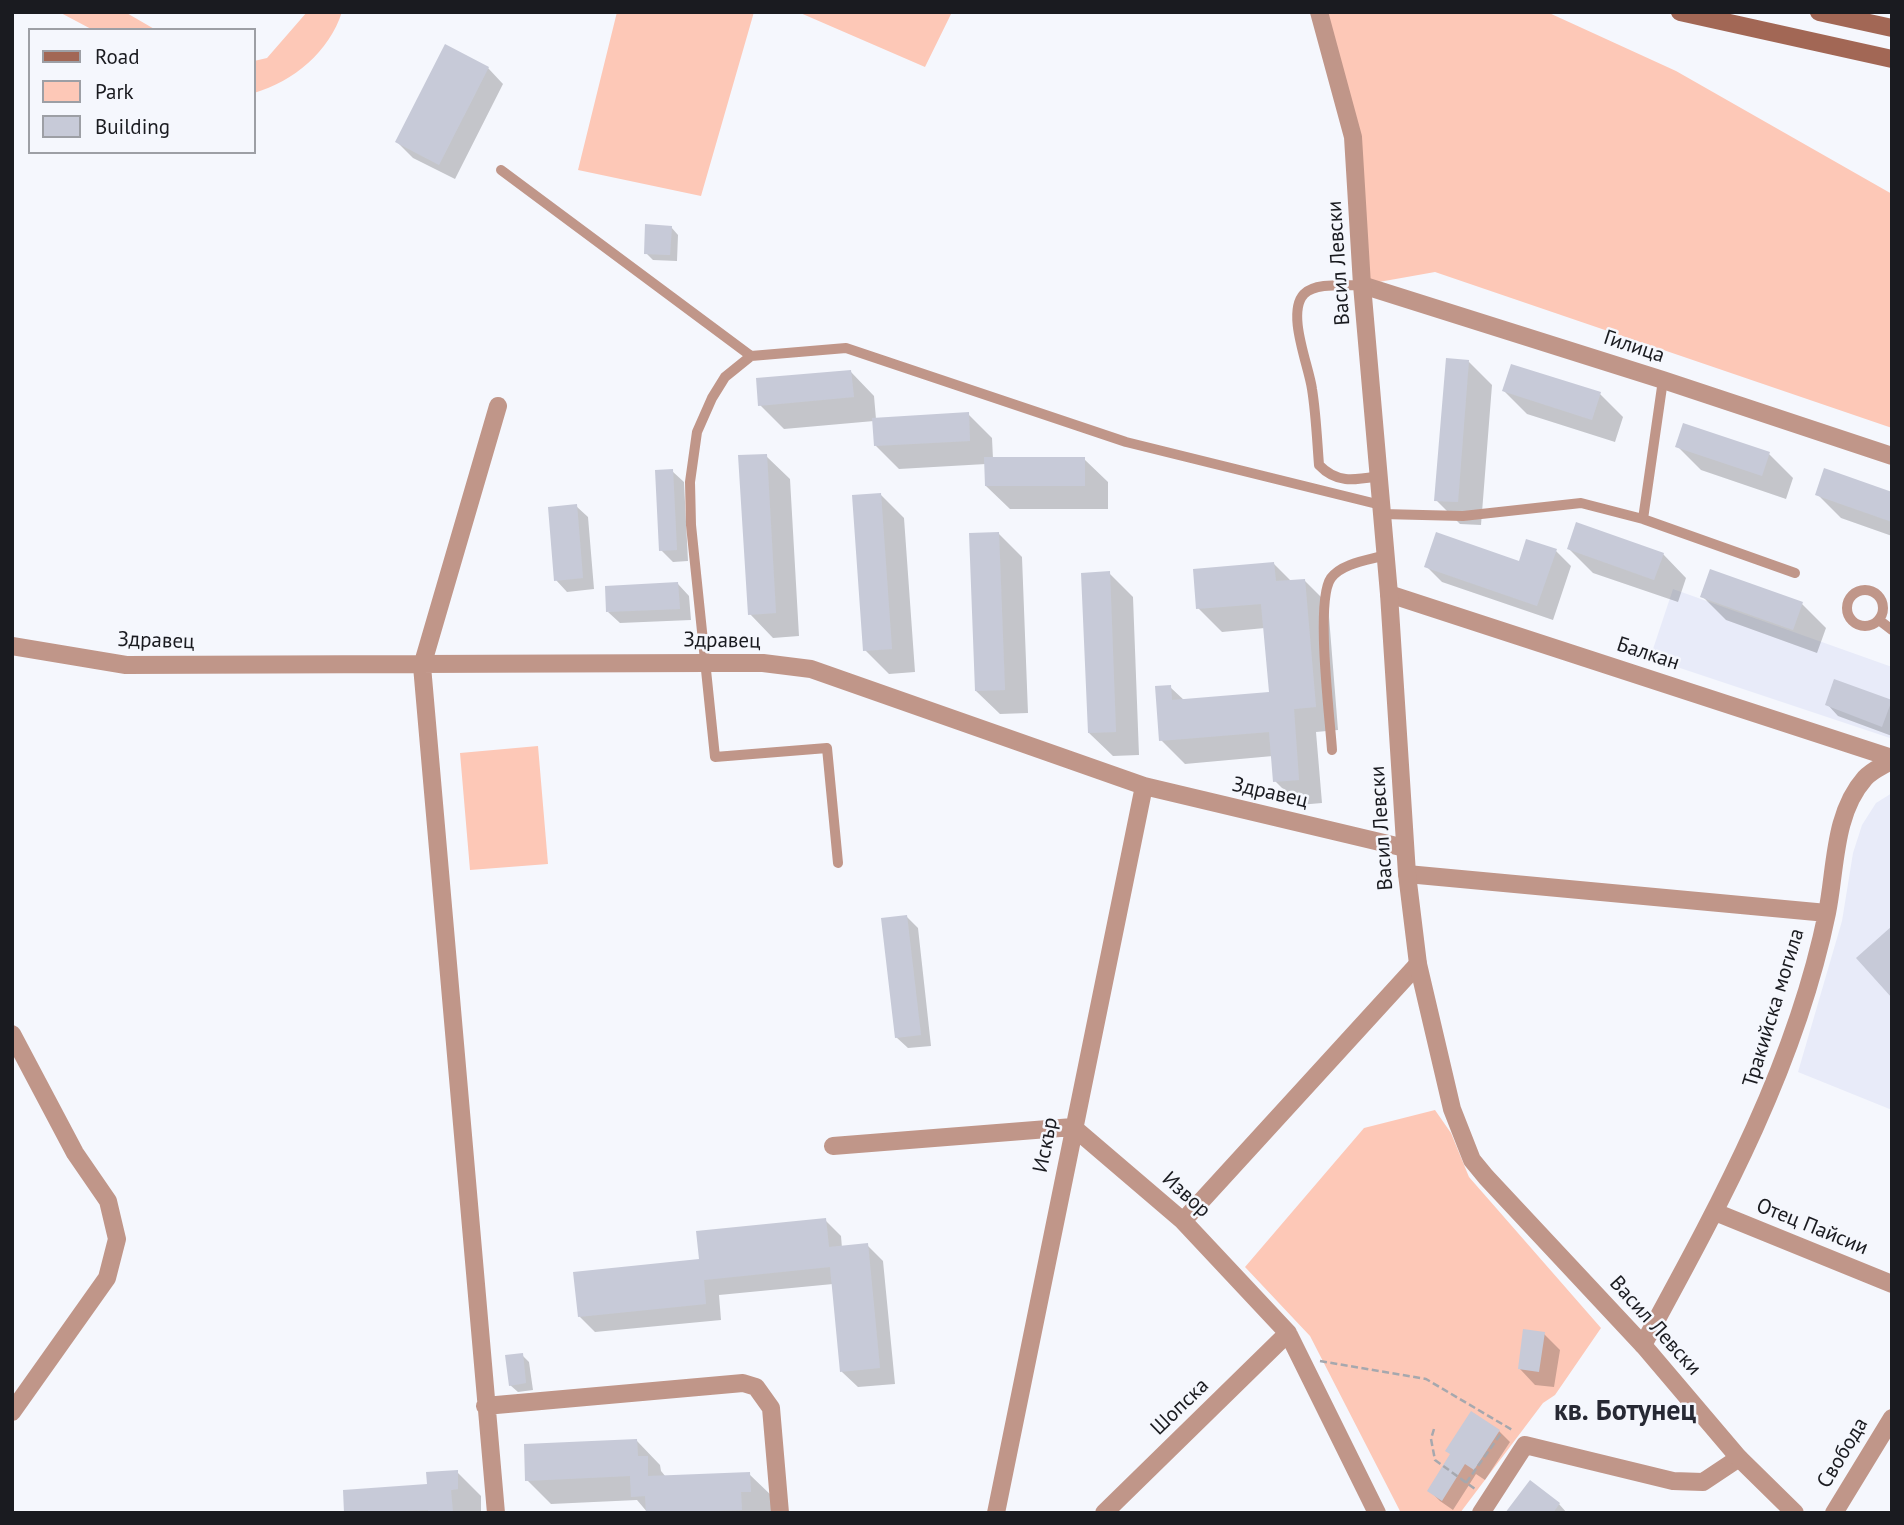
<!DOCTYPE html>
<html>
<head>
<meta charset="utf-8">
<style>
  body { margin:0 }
  #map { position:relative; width:1904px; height:1525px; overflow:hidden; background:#f5f7fd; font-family:"PT Sans",sans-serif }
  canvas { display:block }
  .frame { position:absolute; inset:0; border:14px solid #1a1b20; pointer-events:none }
  .legend { position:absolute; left:28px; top:28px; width:228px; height:126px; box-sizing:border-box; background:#f5f7fd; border:2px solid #9d9fa5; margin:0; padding:9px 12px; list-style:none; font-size:21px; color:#1a1b20 }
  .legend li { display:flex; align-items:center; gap:14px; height:35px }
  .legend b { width:35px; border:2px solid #9d9fa5 }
</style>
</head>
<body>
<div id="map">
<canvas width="1904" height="1525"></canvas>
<div class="frame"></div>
<ul class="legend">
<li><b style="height:9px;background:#a26755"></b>Road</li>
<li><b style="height:19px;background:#fdc8b7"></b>Park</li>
<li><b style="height:19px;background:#c7cad8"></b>Building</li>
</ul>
</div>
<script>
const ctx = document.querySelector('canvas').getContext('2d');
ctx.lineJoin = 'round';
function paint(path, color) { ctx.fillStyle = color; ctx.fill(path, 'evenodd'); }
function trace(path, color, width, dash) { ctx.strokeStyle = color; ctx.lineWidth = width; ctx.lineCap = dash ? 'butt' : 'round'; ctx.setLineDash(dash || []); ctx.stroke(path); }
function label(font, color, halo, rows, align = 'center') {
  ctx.font = font + ' "PT Sans",sans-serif'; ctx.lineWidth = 5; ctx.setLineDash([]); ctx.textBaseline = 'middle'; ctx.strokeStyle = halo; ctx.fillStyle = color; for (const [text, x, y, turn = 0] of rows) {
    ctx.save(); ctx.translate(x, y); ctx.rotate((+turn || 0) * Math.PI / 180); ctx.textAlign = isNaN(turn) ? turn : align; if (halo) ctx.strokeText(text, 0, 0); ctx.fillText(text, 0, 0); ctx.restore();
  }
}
const built = new Path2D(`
  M1673 589 1892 667 1890 738 1650 658Z
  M1892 793V1110L1798 1072 1842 921 1853 853 1862 825 1876 803Z`);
const green = new Path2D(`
  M59 12H125L156 30H93Z
  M307 12H342C329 52 294 81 254 93V61L267 58Z
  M617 12H754L701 196 578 170Z
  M798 12H952L925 67Z
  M1319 12H1547L1676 71 1892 194V428L1435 272 1362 285 1353 137Z
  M538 746 548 864 470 870 460 753Z
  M1435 1110 1451 1133 1469 1177 1601 1328 1555 1395 1543 1403 1460 1513H1401L1310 1336 1245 1267 1364 1128Z`);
const shadow = new Path2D(`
  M488 68 503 84 455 179 413 158 397 142Z
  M671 227 678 235 677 261 653 260 646 253Z
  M1468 361 1492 385 1481 525 1460 524 1436 500Z
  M851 372 874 396 876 419 968 414 992 438 993 459H1084L1108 482V509H1010L986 486V464L899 469 875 445 874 421 784 429 760 405Z
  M1504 391 1600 394 1623 417 1615 442 1527 414Z
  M1684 425 1769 454 1793 478 1786 499 1701 470 1677 446Z
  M766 456 790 479 799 636 773 638 750 614Z
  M672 471 684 482 688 561 673 562 661 550Z
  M1892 493V536L1841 518 1817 494Z
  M881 495 904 518 915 672 889 674 865 650Z
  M576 506 588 517 594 589 567 592 556 580Z
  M998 533 1022 557 1028 713 1000 714 976 691Z
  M1569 549 1663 554 1686 578 1678 602 1593 573Z
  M1556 551 1571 566 1553 620 1442 582 1426 566 1520 563Z
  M1274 564 1291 581 1304 580 1328 604 1338 730 1316 732 1322 803 1299 805 1275 781 1273 756 1185 764 1161 740 1170 687 1185 701 1271 694 1265 628 1222 632 1198 608Z
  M1109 573 1133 597 1139 755 1113 756 1089 733Z
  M678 584 689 596 691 620 620 623 608 612Z
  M1702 596 1802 604 1826 628 1817 653 1726 620Z
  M1835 681 1891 702 1892 736 1838 716 1827 704Z
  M906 916 918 928 931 1046 908 1048 896 1037Z
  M825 1220 841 1236 842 1248 867 1245 883 1261 895 1384 858 1387 842 1372 833 1284 719 1295 721 1320 595 1332 579 1316Z
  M1544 1334 1560 1350 1554 1387 1535 1385 1520 1369Z
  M522 1355 529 1362 533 1390 518 1392 510 1385Z
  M1499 1431 1510 1442 1485 1480 1476 1474 1453 1510 1440 1501 1429 1490Z
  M637 1441 660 1465 661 1471 666 1477 749 1474 773 1497 774 1513H648L637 1500 551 1504 527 1480Z
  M457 1472 481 1496V1512L346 1513 429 1485Z
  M1559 1504 1567 1513H1507Z`);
const building = new Path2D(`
  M445 44 489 67 439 165 395 142Z
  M645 224 672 226 670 255 644 254Z
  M1446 358 1469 360 1458 502 1434 501Z
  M1511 364 1601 392 1592 420 1502 391Z
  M851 370 854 397 758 406 756 378Z
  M969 412 970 441 874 446 872 418Z
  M1683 423 1770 452 1762 476 1675 447Z
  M767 454 776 613 748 615 738 455Z
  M984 457H1085V486H985Z
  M1824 468 1892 492V522L1815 495Z
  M673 469 677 550 659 551 655 470Z
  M881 493 892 649 863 651 852 495Z
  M577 504 583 578 554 581 548 507Z
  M1576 522 1664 553 1654 580 1567 549Z
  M999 532 1005 690 975 691 969 533Z
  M1436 532 1519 561 1526 539 1557 549 1537 606 1424 567Z
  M1274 562 1276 581 1305 579 1316 707 1294 709 1299 780 1273 782 1269 732 1159 741 1155 686 1171 685 1172 700 1269 692 1261 604 1196 609 1193 569Z
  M1710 569 1803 602 1793 630 1700 597Z
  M1110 571 1116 732 1088 733 1081 573Z
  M678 582 680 609 606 612 605 586Z
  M1834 679 1892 700 1882 727 1825 705Z
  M907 915 921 1035 895 1038 881 918Z
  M1892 926V998L1856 958Z
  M826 1218 829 1247 868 1243 880 1368 840 1372 830 1267 704 1280 706 1304 578 1317 573 1272 699 1259 696 1231Z
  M1523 1329 1545 1332 1539 1372 1518 1369Z
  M523 1353 526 1383 509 1386 505 1355Z
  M1471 1411 1500 1430 1474 1470 1465 1464 1442 1501 1427 1491 1450 1454 1445 1451Z
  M637 1439 638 1456H648V1476L750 1472 751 1492H741L742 1510 646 1513 645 1496 631 1497 630 1476 525 1481 524 1444Z
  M458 1470V1489L451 1490 453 1513H428V1510L344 1513 343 1490 427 1484 426 1472Z
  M1530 1480 1560 1503 1553 1513H1505Z`);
const path = new Path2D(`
  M1320 1361 1426 1379 1514 1431
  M1434 1429 1431 1439 1435 1460 1475 1489
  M1466 1483 1502 1432`);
const service = new Path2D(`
  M501 170 751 356
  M1362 285C1346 286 1316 282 1304 294 1286 313 1309 366 1312 389 1316 414 1317 440 1319 465 1337 484 1355 480 1379 476
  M1382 514 1463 516 1581 503 1643 519 1795 573
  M1643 519 1663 380
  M1847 608a18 18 0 1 1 36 0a18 18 0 1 1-36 0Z
  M1879 620 1892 630
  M1332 750C1330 718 1315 600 1331 578 1342 563 1369 560 1386 555
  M838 863 827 748 715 757 691 525 690 482 697 432 712 398 725 377 751 356 846 348 1126 442 1381 505`);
const minor = new Path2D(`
  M1362 285 1663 380 1892 456
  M1389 594 1892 758
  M12 646 126 665 706 663H763L811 669 1144 786 1405 848
  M1407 874 1827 913
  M12 1034 75 1153 108 1201 117 1239 107 1278 12 1412
  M833 1146 1073 1127 1183 1221 1288 1333 1377 1513
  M1715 1212 1892 1284
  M1183 1221 1418 964
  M1643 1345C1718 1207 1795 1069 1827 913 1836 869 1833 814 1865 778 1872 770 1883 766 1892 760
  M485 1406 743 1383 756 1387 771 1408 780 1513
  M496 1513 422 666 498 406
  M996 1513 1144 786
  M1104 1513 1288 1333
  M1481 1513 1525 1445 1673 1481 1703 1482 1739 1458
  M1834 1513 1892 1418`);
const tertiary = new Path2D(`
  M1319 12 1353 137 1362 285 1389 594 1407 874 1418 964 1452 1109 1472 1160 1486 1177 1643 1345 1739 1458 1795 1513`);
const secondary = new Path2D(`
  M1680 12 1892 59
  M1819 12 1892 28`);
const streetNames = [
  ["Васил Левски",1339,263,-94],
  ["Гилица",1634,347,18],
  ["Здравец",156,641,2],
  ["Здравец",722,641,1],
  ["Балкан",1648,654,18],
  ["Здравец",1270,793,13],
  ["Васил Левски",1382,828,-94],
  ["Тракийска могила",1774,1008,-73],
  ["Искър",1046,1145,-79],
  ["Извор",1186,1195,42],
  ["Отец Пайсии",1812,1227,22],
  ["Васил Левски",1655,1326,48],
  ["Шопска",1180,1407,-44],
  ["Свобода",1843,1453,-59]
];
const districtNames = [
  ["кв. Ботунец",1625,1412]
];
paint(built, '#e8ebf9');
paint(green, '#fdc8b7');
paint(shadow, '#0003');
paint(building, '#c7cad8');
trace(path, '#a6a8ae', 2.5, [7, 3.5]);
trace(service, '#c09689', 10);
trace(minor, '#c09689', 18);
trace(tertiary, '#c09689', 18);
trace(secondary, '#a26755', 18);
label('21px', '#1a1b20', '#f5f7fd', streetNames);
label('bold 28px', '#272934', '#f5f7fd', districtNames);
</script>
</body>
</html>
